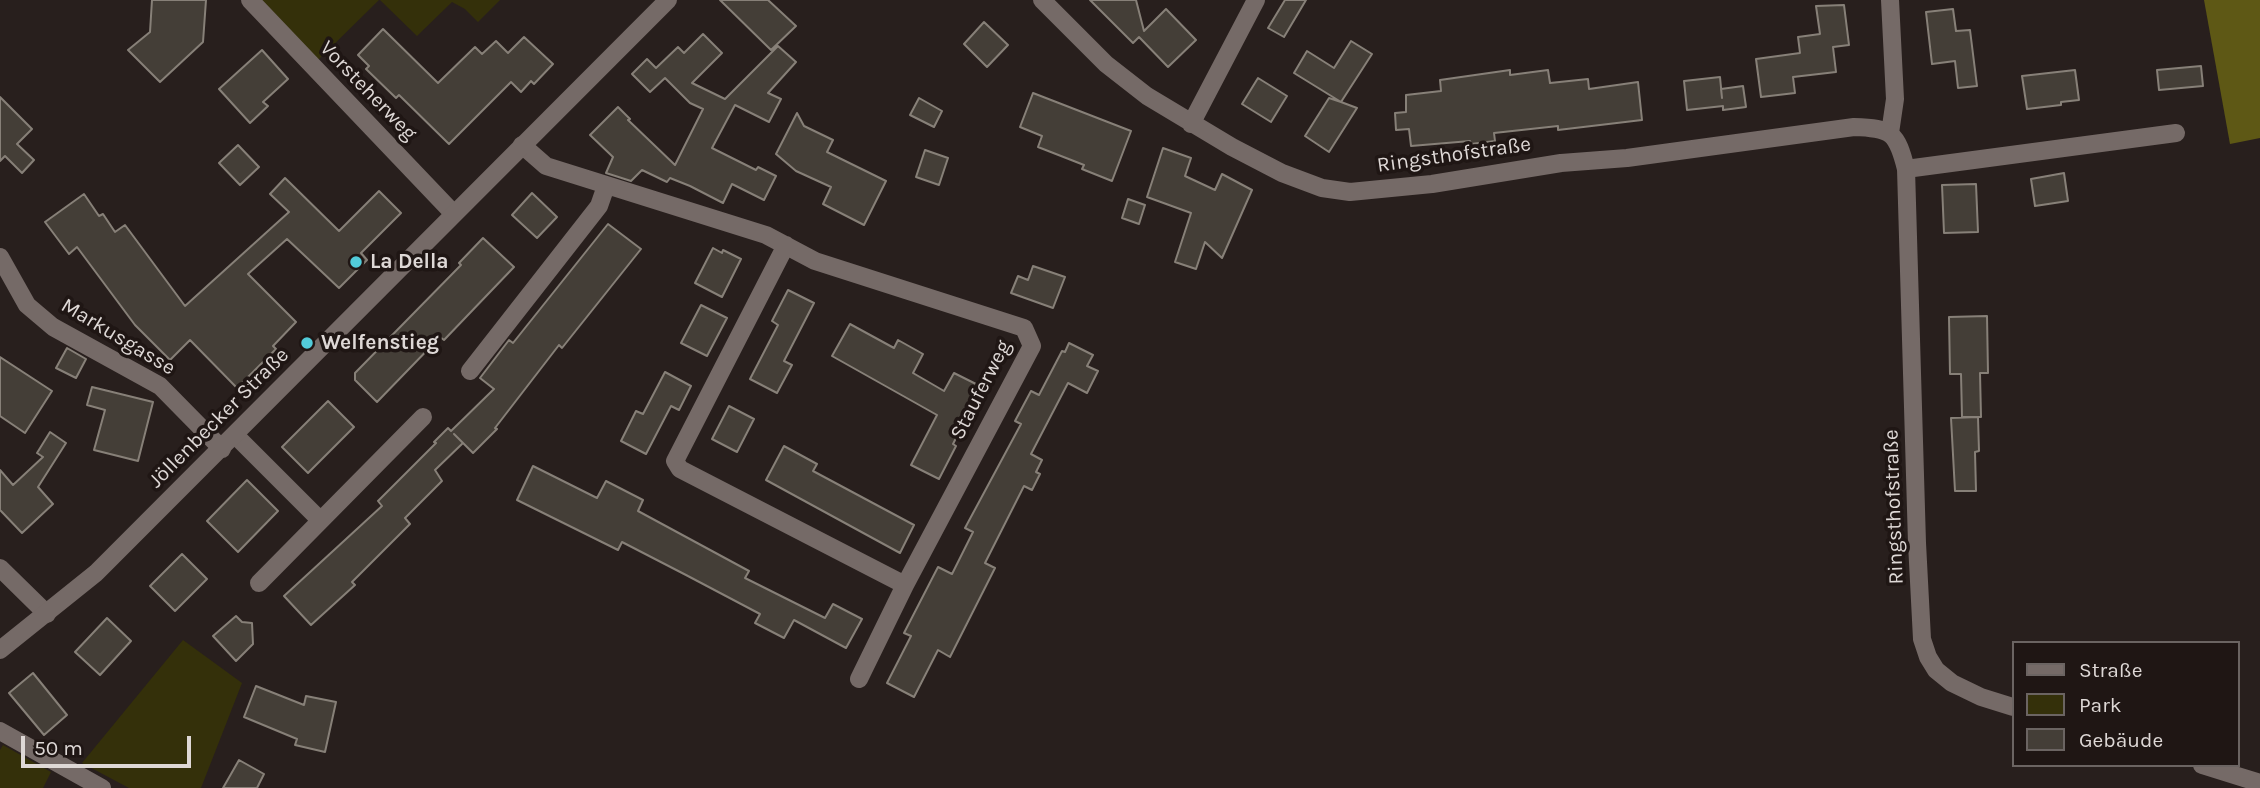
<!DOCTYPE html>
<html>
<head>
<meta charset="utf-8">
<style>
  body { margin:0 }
  #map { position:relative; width:2260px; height:788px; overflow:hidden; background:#281f1d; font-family:Karla,sans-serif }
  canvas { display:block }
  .legend { position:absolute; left:2012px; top:641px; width:228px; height:126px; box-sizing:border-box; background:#1f1614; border:2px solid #6b6462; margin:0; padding:9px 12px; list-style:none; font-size:21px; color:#ded8d6 }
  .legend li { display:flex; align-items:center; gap:14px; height:35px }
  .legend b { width:35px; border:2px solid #6b6462 }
  .scale { position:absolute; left:21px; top:736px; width:170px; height:32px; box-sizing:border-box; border:4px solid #ded8d6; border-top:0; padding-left:9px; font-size:21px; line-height:24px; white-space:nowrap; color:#ded8d6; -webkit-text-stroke:5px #1f1614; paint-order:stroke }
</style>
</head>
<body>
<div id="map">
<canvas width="2260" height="788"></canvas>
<ul class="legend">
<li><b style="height:9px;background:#756a67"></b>Straße</li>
<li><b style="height:19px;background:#34300a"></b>Park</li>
<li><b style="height:19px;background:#443e37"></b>Gebäude</li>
</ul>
<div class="scale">50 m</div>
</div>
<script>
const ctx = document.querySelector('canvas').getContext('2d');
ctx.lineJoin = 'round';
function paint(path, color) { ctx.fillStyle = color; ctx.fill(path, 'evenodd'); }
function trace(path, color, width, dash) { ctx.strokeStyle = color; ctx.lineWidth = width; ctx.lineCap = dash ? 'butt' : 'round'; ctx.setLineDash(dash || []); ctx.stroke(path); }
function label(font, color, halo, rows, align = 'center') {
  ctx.font = font + ' Karla,sans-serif'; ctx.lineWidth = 7; ctx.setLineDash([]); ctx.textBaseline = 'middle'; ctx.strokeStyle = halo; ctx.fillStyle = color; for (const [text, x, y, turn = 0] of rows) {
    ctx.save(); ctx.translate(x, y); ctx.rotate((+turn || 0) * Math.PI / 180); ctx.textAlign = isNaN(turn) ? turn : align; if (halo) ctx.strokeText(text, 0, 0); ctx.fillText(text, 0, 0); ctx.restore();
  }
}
const green = new Path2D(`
  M262 0H379L316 62Z
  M380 0H500L478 22 465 9 452 2 417 36Z
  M183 640 242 683 201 788H129L82 763Z
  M3 745 51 772 43 788H0V750Z`);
const forest = new Path2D(`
  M2204 0H2260V138L2230 144Z`);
const building = new Path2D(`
  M152 0H206L203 42 160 82 128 50 150 32Z
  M720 0H768L796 26 771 50Z
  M1090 0H1136L1144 31 1166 9 1196 40 1168 67 1139 37 1133 43Z
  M1285 0H1306L1284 37 1268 28Z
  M1844 5 1849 45 1833 47 1836 72 1793 77 1795 93 1761 97 1756 59 1800 53 1798 37 1820 34 1816 6Z
  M1953 9 1956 31 1970 30 1977 86 1958 88 1955 61 1932 64 1926 12Z
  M984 22 1008 45 987 67 964 44Z
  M383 29 438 83 475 47 482 54 496 41 508 53 524 37 553 64 534 84 531 81 521 92 511 82 449 144 399 95 396 98 366 69 369 66 358 55Z
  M703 34 722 53 692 83 725 99 778 46 796 62 768 93 781 99 769 122 735 105 712 148 756 170 758 167 776 176 764 200 732 184 723 203 690 186 670 178 667 182 642 170 631 181 606 173 613 157 590 135 618 107 630 119 628 120 675 165 703 109 690 103 665 78 650 92 632 74 647 59 656 68 678 47 684 53Z
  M1351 41 1372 54 1341 102 1357 108 1329 152 1305 136 1329 98 1341 102 1294 73 1307 51 1334 68Z
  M262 50 288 79 263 102 268 106 250 123 219 89Z
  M2201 66 2203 86 2159 90 2157 70Z
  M1510 70V75L1548 70 1550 83 1588 79 1589 89 1638 82 1642 120 1558 130V126L1494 133 1495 141 1471 144 1470 141 1411 146 1409 129 1396 130 1395 113 1406 112V95L1441 91 1440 80Z
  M2075 70 2079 100 2061 102V105L2027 109 2022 76Z
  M1720 77 1722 98 1721 89 1743 86 1746 107 1723 110V106L1687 110 1684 81Z
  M1258 78 1287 96 1271 122 1242 104Z
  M1033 93 1131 131 1112 181 1082 169 1084 165 1038 147 1042 136 1020 127Z
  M0 97 32 129 17 144 34 160 22 173 5 156 0 161Z
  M919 98 942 111 934 127 910 115Z
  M797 113 804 126 833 140 827 152 886 181 864 225 823 204 831 187 796 171 776 154Z
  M238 145 259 167 240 185 219 163Z
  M1163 148 1191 158 1185 176 1215 190 1222 174 1252 190 1222 258 1205 242 1196 269 1175 262 1191 213 1147 197Z
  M925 150 948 158 939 185 916 177Z
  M2064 173 2068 201 2035 206 2031 179Z
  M285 178 339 231 379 191 401 213 361 253 367 260 339 288 287 239 248 274 296 322 273 346 276 349 237 388 190 340 170 360 135 325 77 247 69 254 45 222 84 194 99 216 103 214 115 232 125 225 185 306 289 212 270 194Z
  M1976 184 1978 232 1944 233 1942 185Z
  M532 193 557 217 537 238 512 215Z
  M1128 199 1145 205 1139 224 1122 218Z
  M608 224 641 249 562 348 559 345 495 428 497 429 473 453 454 434 463 443 435 470 442 481 405 518 410 524 352 582 355 585 311 625 284 596 382 506 378 501 436 443 434 442 448 428 451 431 494 389 480 378 509 340 513 343Z
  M483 238 514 267 444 340 440 337 377 402 355 380V373L461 265 459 263Z
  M713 248 722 253 723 250 741 259 722 297 695 283Z
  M1033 266 1065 277 1053 308 1011 293 1018 276 1028 280Z
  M788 290 814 303 784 361 792 365 777 393 750 379 778 325 772 321Z
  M701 305 727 318 707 356 681 343Z
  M1987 316 1988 373H1980L1981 417H1962L1961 374H1950L1949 317Z
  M850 324 894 348 898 340 923 354 913 373 944 391 954 373 982 387 953 444 956 446 939 479 911 465 937 415 832 356Z
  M1069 343 1093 355 1087 366 1098 371 1087 393 1068 383 1031 454 1042 460 1036 472 1040 474 1032 490 1024 486 985 563 995 568 950 657 938 650 914 697 887 683 911 636 904 633 938 567 952 574 973 532 965 528 1021 424 1015 421 1031 391 1039 395 1062 351 1065 352Z
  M67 348 86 359 76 378 56 368Z
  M0 357 52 391 25 433 0 416Z
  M665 372 691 386 679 410 671 406 646 454 621 441 636 411 643 414Z
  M92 387 153 402 138 461 94 450 105 410 87 405Z
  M328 401 354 427 308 473 282 447Z
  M729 406 754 419 737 452 712 439Z
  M1978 417 1979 451 1975 452 1976 491H1955L1951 418Z
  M50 432 66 443 38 487 53 504 22 533 0 510V470L13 485 43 457 37 453Z
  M784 446 817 464 813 471 914 525 900 553 766 480Z
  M533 466 597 498 606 481 643 500 638 511 749 571 745 578 825 618 833 604 862 619 846 648 794 620 784 638 755 623 760 614 686 575 622 542 618 550 517 500Z
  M247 480 278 511 238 552 207 521Z
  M182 554 207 579 175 611 150 586Z
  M236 616 242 622 252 623 253 644 236 661 213 636Z
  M107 618 131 641 100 675 75 652Z
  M33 673 67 715 44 735 9 693Z
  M256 686 304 705 306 696 336 702 325 752 295 745 297 739 244 717Z
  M239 760 264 774 257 788H223Z`);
const minor = new Path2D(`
  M250 0 453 213
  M1042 0 1106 64 1147 96 1232 147 1282 173 1322 188 1350 192 1432 184 1561 163 1627 158 1854 127C1892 128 1897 133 1906 169L1917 543 1922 639 1928 657 1936 670 1952 683 1981 697 2013 707
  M1890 0 1895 99 1890 133
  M1191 124 1256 0
  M522 145 546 166 766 235 815 261 1024 328 1032 346 905 585 680 469 675 461 786 245
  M1906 169 2176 133
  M0 257 27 305 53 327 160 386 222 449
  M470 371 599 206 606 186
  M235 435 320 520
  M0 568 47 614
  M259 583 423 417
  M859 679 905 585
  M0 731 102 788
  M2202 765 2260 783`);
const secondary = new Path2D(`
  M0 650 96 573 668 0`);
const markers = [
  [356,262,7,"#52cbd9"],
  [307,343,7,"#52cbd9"]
];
const streetNames = [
  ["Vorsteherweg",368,91,46],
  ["Ringsthofstraße",1454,155,-8],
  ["Markusgasse",118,337,31],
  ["Stauferweg",981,390,-63],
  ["Jöllenbecker Straße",219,418,-45],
  ["Ringsthofstraße",1894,507,-92]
];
const poiNames = [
  ["La Della",370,262],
  ["Welfenstieg",321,343]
];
paint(green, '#34300a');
paint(forest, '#5e5815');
paint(building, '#443e37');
trace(building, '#878078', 2);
trace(minor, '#756a67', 18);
trace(secondary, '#756a67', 18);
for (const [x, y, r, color] of markers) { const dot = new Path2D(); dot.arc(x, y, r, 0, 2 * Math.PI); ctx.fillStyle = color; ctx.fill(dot); trace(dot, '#1f1614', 2.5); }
label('21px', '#ded8d6', '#1f1614', streetNames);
label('bold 21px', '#ded8d6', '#1f1614', poiNames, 'left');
</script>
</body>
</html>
